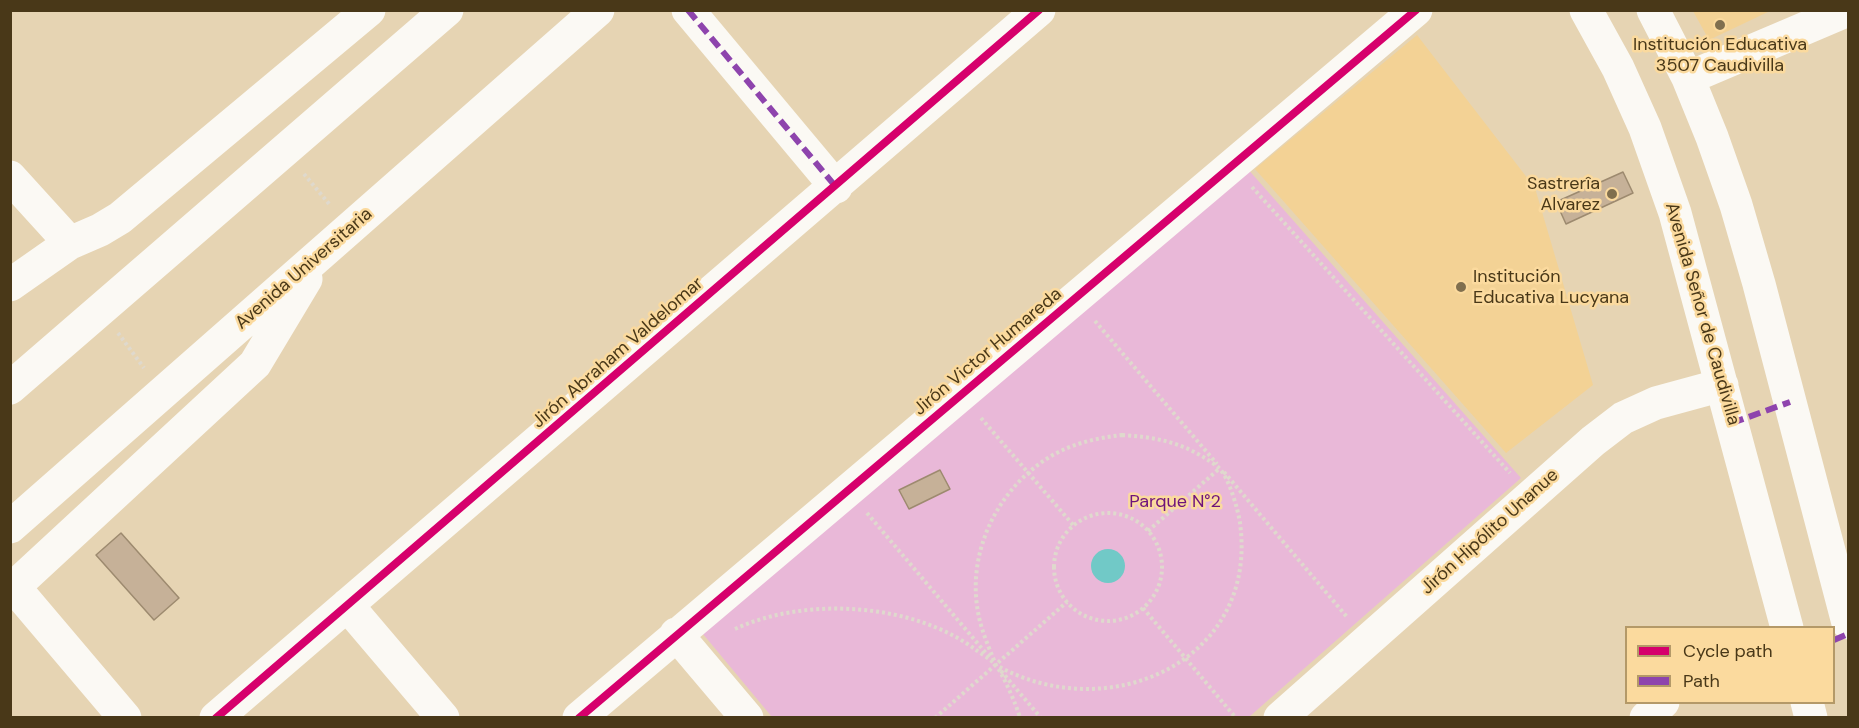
<!DOCTYPE html>
<html>
<head>
<meta charset="utf-8">
<style>
  body { margin:0 }
  #map { position:relative; width:1859px; height:728px; overflow:hidden; background:#e6d4b3; font-family:"DM Sans",sans-serif }
  canvas { display:block }
  .frame { position:absolute; inset:0; border:12px solid #493818; pointer-events:none }
  .legend { position:absolute; left:1625px; top:626px; width:210px; height:78px; box-sizing:border-box; background:#fbda9e; border:2px solid #b49968; margin:0; padding:8px 10px; list-style:none; font-size:18px; color:#493818 }
  .legend li { display:flex; align-items:center; gap:12px; height:30px }
  .legend b { width:30px; border:2px solid #b49968 }
</style>
</head>
<body>
<div id="map">
<canvas width="1859" height="728"></canvas>
<div class="frame"></div>
<ul class="legend">
<li><b style="height:8px;background:#d6006c"></b>Cycle path</li>
<li><b style="height:8px;background:#8e44ad"></b>Path</li>
</ul>
</div>
<script>
const ctx = document.querySelector('canvas').getContext('2d');
ctx.lineJoin = 'round';
function paint(path, color) { ctx.fillStyle = color; ctx.fill(path, 'evenodd'); }
function trace(path, color, width, dash) { ctx.strokeStyle = color; ctx.lineWidth = width; ctx.lineCap = dash ? 'butt' : 'round'; ctx.setLineDash(dash || []); ctx.stroke(path); }
function label(font, color, halo, rows, align = 'center') {
  ctx.font = font + ' "DM Sans",sans-serif'; ctx.lineWidth = 5; ctx.setLineDash([]); ctx.textBaseline = 'middle'; ctx.strokeStyle = halo; ctx.fillStyle = color; for (const [text, x, y, turn = 0] of rows) {
    ctx.save(); ctx.translate(x, y); ctx.rotate((+turn || 0) * Math.PI / 180); ctx.textAlign = isNaN(turn) ? turn : align; if (halo) ctx.strokeText(text, 0, 0); ctx.fillText(text, 0, 0); ctx.restore();
  }
}
const built = new Path2D(`
  M1693 11H1770L1709 40Z
  M1417 35 1535 188 1593 385 1506 453 1255 169Z`);
const green = new Path2D(`
  M1246 167 1521 478 1249 717H772L698 628Z`);
const water = new Path2D(`
  M1091 566a17 17 0 1 1 34 0a17 17 0 1 1-34 0Z`);
const building = new Path2D(`
  M1623 172 1633 193 1566 224 1556 202Z
  M940 470 950 489 909 509 899 490Z
  M121 533 179 598 154 620 96 555Z`);
const path = new Path2D(`
  M304 174 330 205
  M1252 187 1510 473
  M1095 321 1217 464
  M118 333 144 368
  M981 418 1074 526
  M1122 435C1154 437 1181 442 1208 460 1211 462 1216 465 1219 468 1229 478 1238 509 1240 523 1259 662 1107 728 996 665 989 648 981 630 978 612 967 552 997 490 1048 458 1070 444 1096 438 1122 435Z
  M1224 472 1347 617
  M867 513 990 658
  M1054 567a54 54 0 1 1 108 0a54 54 0 1 1-108 0Z
  M1148 531 1220 468
  M1143 608 1236 718
  M735 629C806 596 914 603 976 650 982 654 990 659 995 664 1002 672 1017 706 1020 718
  M1001 671 1041 718
  M935 718 1067 602`);
const minor = new Path2D(`
  M688 10 836 187
  M1586 10 1618 68 1645 128 1675 213 1787 628
  M1653 10 1688 78 1712 137 1736 205 1759 284 1848 623
  M1688 78 1848 10
  M10 177 70 243
  M10 285 70 243 100 230 120 218 369 10
  M10 591 14 587 125 718
  M347 605 443 718
  M676 634 747 718
  M1807 702 1811 718
  M216 718 1039 10
  M579 718 1416 10
  M1280 718 1593 441 1623 418 1656 403 1722 385
  M1646 718 1663 702`);
const major = new Path2D(`
  M10 388 447 10
  M10 527 598 10
  M14 587 255 364 306 279`);
const quiet = new Path2D(`
  M688 10 836 187
  M1732 423 1790 402
  M1834 640 1848 634`);
const cycleway = new Path2D(`
  M216 718 1039 10
  M579 718 1416 10`);
const markers = [
  [1720,25,6,"#806f4e"],
  [1612,194,6,"#806f4e"],
  [1461,287,6,"#806f4e"]
];
const poiNames = [
  ["Institución Educativa",1720,45],
  ["3507 Caudivilla",1720,66],
  ["Sastrerîa",1600,184,"right"],
  ["Alvarez",1600,205,"right"],
  ["Institución",1473,277,"left"],
  ["Educativa Lucyana",1473,298,"left"]
];
const streetNames = [
  ["Avenida Universitaria",304,269,-41],
  ["Avenida Señor de Caudivilla",1702,314,74],
  ["Jirón Victor Humareda",988,352,-40],
  ["Jirón Abraham Valdelomar",618,353,-41],
  ["Jirón Hipólito Unanue",1490,532,-42]
];
const parkNames = [
  ["Parque N°2",1175,502]
];
paint(built, '#f3d295');
paint(green, '#e9b8d8');
paint(water, '#71c9c7');
paint(building, '#c6b198');
trace(building, '#9d8a6f', 1.5);
trace(path, '#dfd9cd', 4, [3, 3]);
trace(minor, '#fbf9f4', 33);
trace(major, '#fbf9f4', 33);
trace(quiet, '#8e44ad', 6, [12, 6]);
trace(cycleway, '#d6006c', 8);
for (const [x, y, r, color] of markers) { const dot = new Path2D(); dot.arc(x, y, r, 0, 2 * Math.PI); ctx.fillStyle = color; ctx.fill(dot); trace(dot, '#fbda9e', 2); }
label('18px', '#493818', '#fbda9e', poiNames);
label('18px', '#493818', '#fbda9e', streetNames);
label('18px', '#6e137b', '#fbda9e', parkNames);
</script>
</body>
</html>
